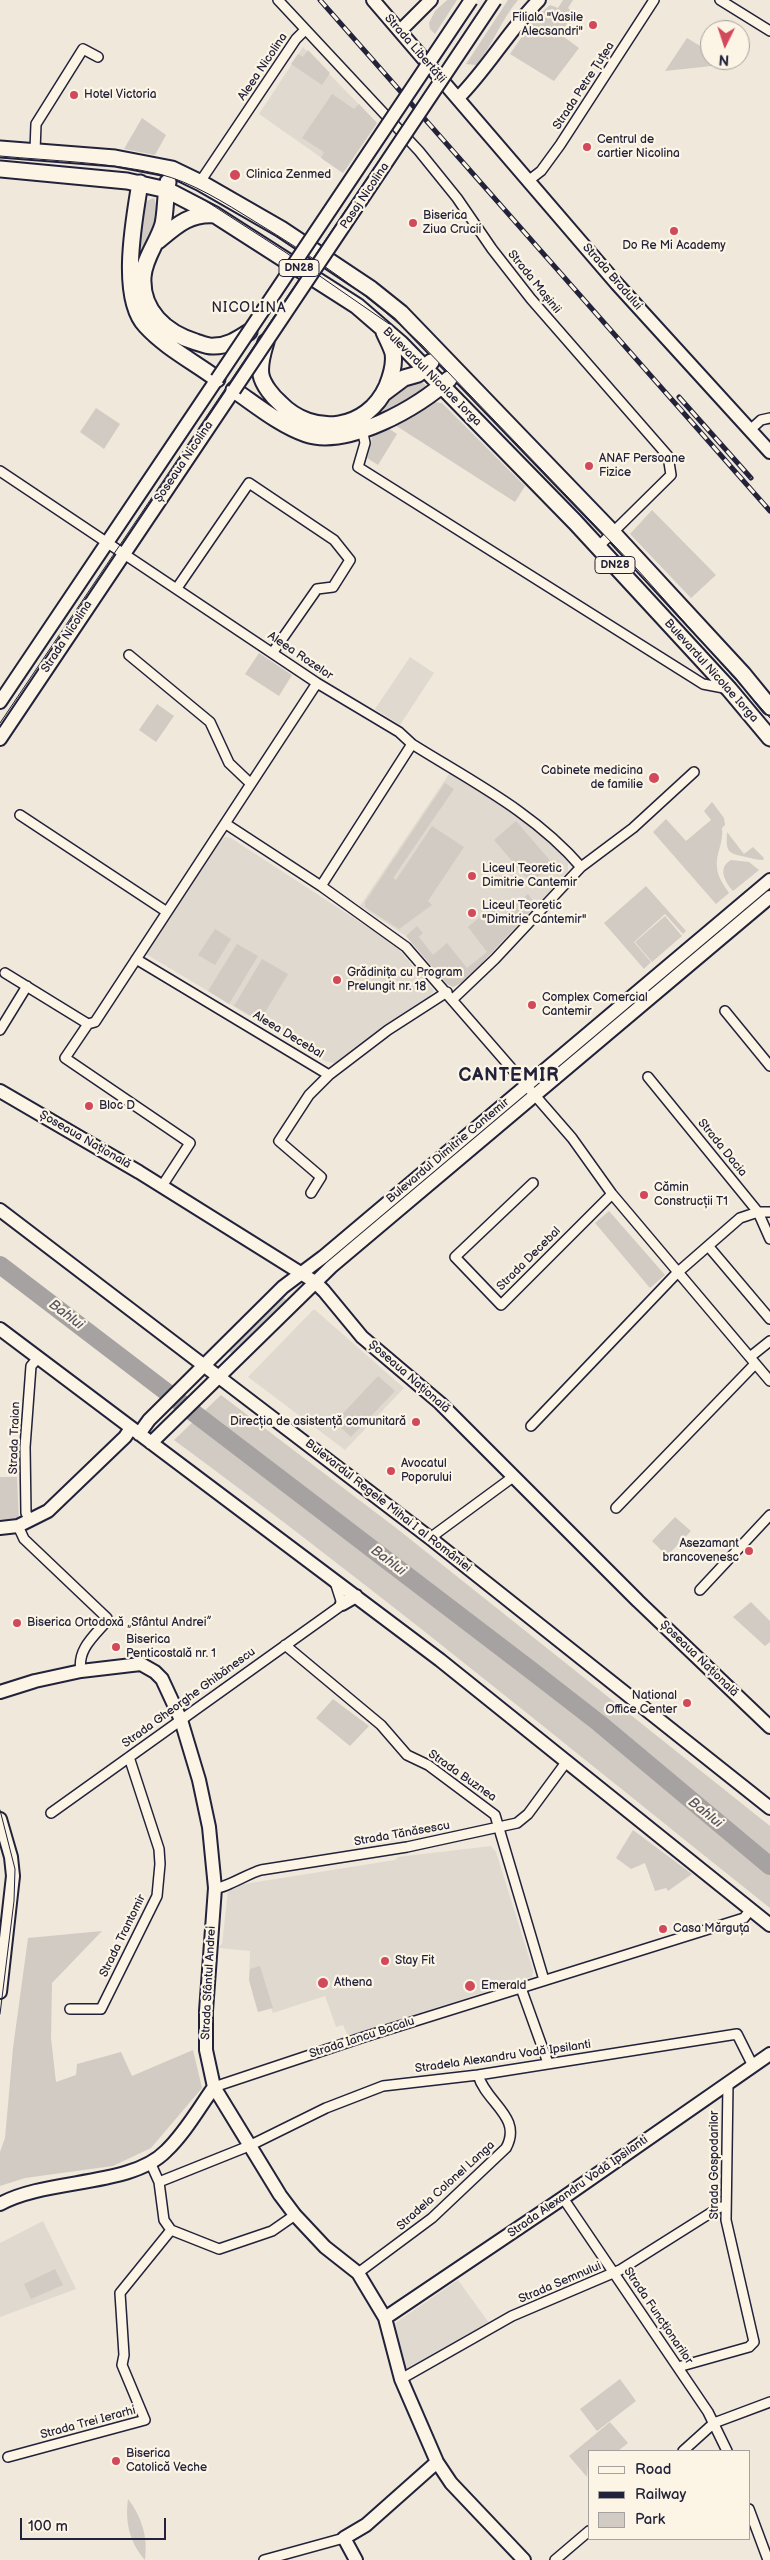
<!DOCTYPE html>
<html>
<head>
<meta charset="utf-8">
<style>
  body { margin:0 }
  #map { position:relative; width:770px; height:2560px; overflow:hidden; background:#efe8db; font-family:"Balsamiq Sans",sans-serif }
  canvas { display:block }
  .legend { position:absolute; left:588px; top:2450px; width:162px; height:90px; box-sizing:border-box; background:#fcf5e5; border:1px solid #a5a1a1; margin:0; padding:6px 9px; list-style:none; font-size:15px; color:#22223b }
  .legend li { display:flex; align-items:center; gap:10px; height:25px }
  .legend b { width:25px; border:1px solid #a5a1a1 }
  .north { position:absolute; left:700px; top:20px; width:50px; height:50px; box-sizing:border-box; background:#fcf5e5; border:1px solid #a5a1a1; border-radius:50%; rotate:184deg; font-size:14px; font-weight:700; line-height:20px; text-align:center; color:#22223b }
  .north::after { content:''; display:block; margin:auto; width:18px; height:22px; background:#d1495b; clip-path:polygon(50% 0,100% 100%,50% 72%,0 100%) }
  .scale { position:absolute; left:20px; top:2518px; width:146px; height:22px; box-sizing:border-box; border:2px solid #22223b; border-top:0; padding-left:6px; font-size:15px; line-height:18px; white-space:nowrap; color:#22223b; -webkit-text-stroke:4px #fcf5e5; paint-order:stroke }
</style>
</head>
<body>
<div id="map">
<canvas width="770" height="2560"></canvas>
<ul class="legend">
<li><b style="height:6px;background:#fcf5e5"></b>Road</li>
<li><b style="height:6px;background:#22223b"></b>Railway</li>
<li><b style="height:14px;background:#d1cbc3"></b>Park</li>
</ul>
<div class="north">N</div>
<div class="scale">100 m</div>
</div>
<script>
const ctx = document.querySelector('canvas').getContext('2d');
ctx.lineJoin = 'round';
function paint(path, color) { ctx.fillStyle = color; ctx.fill(path, 'evenodd'); }
function trace(path, color, width, dash) { ctx.strokeStyle = color; ctx.lineWidth = width; ctx.lineCap = dash ? 'butt' : 'round'; ctx.setLineDash(dash || []); ctx.stroke(path); }
function label(font, color, halo, rows, align = 'center') {
  ctx.font = font + ' "Balsamiq Sans",sans-serif'; ctx.lineWidth = 4.5; ctx.setLineDash([]); ctx.textBaseline = 'middle'; ctx.strokeStyle = halo; ctx.fillStyle = color; for (const [text, x, y, turn = 0] of rows) {
    ctx.save(); ctx.translate(x, y); ctx.rotate((+turn || 0) * Math.PI / 180); ctx.textAlign = isNaN(turn) ? turn : align; if (halo) ctx.strokeText(text, 0, 0); ctx.fillText(text, 0, 0); ctx.restore();
  }
}
const built = new Path2D(`
  M303 47 377 123 343 173 259 114Z
  M410 657 434 673 400 725 375 709Z
  M451 771 539 831 557 846 568 863V872L465 981 453 987 447 984 406 936 360 906Z
  M225 837 231 838 395 945 434 991 424 1003 343 1061 333 1063 325 1061 146 954 220 841Z
  M314 1309 404 1388 345 1450 248 1377Z
  M491 1846 496 1852 533 1970 532 1977 348 2036 343 2025 336 2027 325 1996 273 2013 271 2008 258 2012 249 1980 250 1951 218 1948 222 1944 228 1890 238 1885 395 1860 398 1857Z
  M43 2221 76 2289 0 2317V2243Z
  M458 2280 489 2323 410 2370H406L394 2324Z`);
const green = new Path2D(`
  M447 0H457L435 34 430 29 429 23 435 11Z
  M508 0H518C501 20 493 45 476 65L466 64Z
  M563 0H573L568 8 574 13 560 34 579 48 554 81 510 54 534 19 550 5 558 8Z
  M687 38 710 52V60H723L730 64 665 71Z
  M308 50 330 73 322 85 291 64 298 54 303 57Z
  M332 94 354 109 359 104 377 123 343 173 321 158 324 152 302 138Z
  M142 118 166 135 155 155 124 149Z
  M154 198C163 223 152 234 141 255L138 254 144 202Z
  M413 383H423L429 388 426 393 378 417C381 402 399 389 413 383Z
  M432 402 442 403 525 486 515 502 395 425V421Z
  M96 408 120 424 104 449 80 432Z
  M385 426 397 434 378 465 367 458 373 433Z
  M652 510 716 575 691 598 630 534Z
  M259 653 292 675 279 696 245 674Z
  M157 704 174 716 156 742 139 730Z
  M445 783 454 789 393 878 396 880 432 826 464 847 428 901 432 905 399 929 365 907V902Z
  M712 802 724 818 725 825 722 828C724 842 715 855 717 868 718 878 724 885 729 893L716 904 653 832 666 819 686 841 711 820 704 811Z
  M516 821 553 864 531 883 494 840Z
  M727 832 744 854 753 847 764 858 763 860C757 860 752 858 746 857 727 853 726 852 727 832Z
  M731 860 749 862 759 870 733 891C725 882 717 868 731 860Z
  M646 886 686 931 683 934 665 914 634 942 651 962 644 969 604 923Z
  M528 894 536 905 465 981 453 987 447 984 406 936 417 926 423 933 419 937 433 955 447 943 467 968 487 952 468 927 493 906 502 916Z
  M665 916 682 936 652 962 635 942Z
  M215 929 231 939 215 965 198 955Z
  M237 944 258 956 229 1004 208 991Z
  M262 959 288 974 260 1021 234 1006Z
  M609 1211 665 1275 650 1288 595 1223Z
  M283 1297 287 1301 232 1354 228 1350Z
  M378 1376 395 1391 351 1437 335 1422Z
  M221 1395 400 1531 770 1826V1908C572 1750 378 1590 174 1440Z
  M0 1477H17L19 1522 0 1523Z
  M675 1517 691 1531 667 1556 652 1541Z
  M751 1602 770 1621V1642L765 1646 733 1617Z
  M333 1699 369 1726 350 1746 316 1718Z
  M633 1830 692 1874 668 1891 666 1888 655 1891 645 1863 631 1869 616 1858Z
  M102 1931 52 1983 51 2038 56 2082 76 2075 77 2064 121 2052 132 2076 193 2050 202 2088 151 2148 113 2166 25 2178 0 2186V2152L5 2138 13 2048 28 1938Z
  M260 1966 273 2008 258 2012 249 1980 250 1969Z
  M55 2269 63 2285 31 2299 24 2284Z
  M620 2379 636 2401 597 2431 580 2409Z
  M610 2422 628 2443 618 2451H589L587 2477 569 2456Z
  M128 2499C142 2517 148 2537 145 2560 129 2542 125 2521 128 2499Z`);
const river = new Path2D(`
  M0 1265 532 1671 599 1723 770 1866`);
const street = new Path2D(`
  M278 0 419 151 457 198 492 249 531 299 668 456 671 475 598 547
  M720 0 770 31
  M35 151 36 124 83 49 98 57
  M528 181 541 171 560 145 654 0
  M200 182 296 39 305 30
  M362 429 365 443 358 467 703 684 729 689
  M751 429 761 420 770 418
  M0 471 317 683 399 732 412 744C471 781 535 813 581 867
  M177 588 249 483 334 540 350 560 333 587 317 589 273 652
  M129 655 210 722 229 763 250 783
  M20 815 167 912
  M226 824 321 886 406 947 572 1138 612 1194 770 1381
  M321 886 412 744
  M136 959 329 1075 388 1030 447 992
  M5 973 88 1024
  M453 999 495 959 581 867 633 828 694 772
  M725 1011 770 1066
  M88 1024 95 1022 317 683
  M88 1024 65 1058 190 1143 162 1186
  M0 1030 27 986
  M648 1077 758 1212 770 1239
  M533 1183 455 1257 501 1305 612 1194
  M311 1193 321 1177 279 1141 309 1095 329 1075
  M709 1247 770 1319
  M750 1357 770 1341
  M531 1426 677 1273 740 1218 758 1212H770
  M616 1508 755 1364
  M30 1520 26 1513 25 1447 31 1366 38 1358
  M18 1526 24 1539 107 1618 106 1622C93 1637 77 1650 81 1671
  M430 1538 513 1477
  M700 1590 770 1515
  M285 1645 381 1725 407 1755 428 1765 495 1815 544 1980
  M51 1813 339 1607 342 1604 335 1582
  M215 1888C224 1889 249 1873 261 1870L407 1847 517 1823 528 1814 567 1761
  M521 1988 548 2063
  M70 2009H101L157 1896 160 1864 159 1849 129 1757
  M214 2087 364 2037 744 1918 751 1909
  M150 2162 159 2182
  M563 2198 708 2412 727 2451
  M295 2215 272 2231 219 2249 171 2230 164 2220 159 2182 249 2146 326 2108 383 2086 478 2075 737 2034 753 2066
  M358 2273 432 2218 506 2148C523 2117 486 2103 478 2075
  M678 2367 749 2347 754 2342 726 2220 728 2083
  M401 2379 512 2316 620 2270 720 2207H726
  M683 2451 714 2423 770 2402
  M8 2457 145 2420 122 2365 124 2355 120 2293 171 2230
  M749 2509 768 2560
  M264 2560 344 2538
  M555 2560 589 2531`);
const secondary = new Path2D(`
  M373 0 617 284 770 452
  M400 31 431 0
  M458 98C488 68 509 30 539 0
  M0 702 217 379
  M0 739 234 390
  M0 1091 139 1172 315 1282 324 1291 362 1337 440 1403 638 1601 770 1727
  M0 1210 430 1538 770 1808
  M0 1329 440 1660 770 1925
  M139 1434 149 1420 283 1287 323 1257 770 880
  M151 1443 331 1267 770 897
  M0 1528 18 1526 48 1511 125 1437 131 1428
  M342 1604 356 1596
  M0 1692 35 1681 81 1671 132 1665 141 1664 155 1672 162 1679 181 1720 199 1780 209 1827 215 1888 206 2011V2050L214 2087 280 2195 295 2215 325 2247 358 2273 385 2318 401 2379 437 2462 451 2483 524 2560
  M0 1819 11 1857 13 1876 0 1992
  M0 2204C47 2178 131 2187 166 2151 185 2133 199 2108 214 2087
  M385 2318 563 2198 770 2054
  M356 2560 344 2538 366 2525 437 2462`);
const primary = new Path2D(`
  M0 149 115 158 172 169 201 183 281 229 371 289 401 313 612 532 743 674 770 707
  M0 169 127 181 167 190 215 215 357 306 401 344 575 522 729 689 770 738
  M168 182C165 196 166 210 163 224 158 242 144 258 143 277 141 311 166 333 196 342 202 344 209 347 214 346 228 346 238 339 249 332
  M140 183C134 220 119 298 146 326 165 347 194 362 217 379
  M158 241C176 226 189 213 215 215
  M266 342C263 352 259 364 261 375 263 385 273 397 280 403 313 437 367 431 387 386 391 376 395 365 393 353 391 346 387 339 384 332
  M234 390C256 405 280 425 306 434 347 448 420 407 449 379
  M384 393 404 378 418 374 431 362`);
const tram = new Path2D(`
  M0 156C53 161 107 162 159 174 192 182 225 203 254 221 315 258 371 296 422 345L637 569 770 718
  M206 201 285 252 395 328
  M0 723 487 0
  M0 1810 15 1869 14 1901 0 2014`);
const rail = new Path2D(`
  M320 0 770 511
  M679 397 751 478`);
const secondaryBridge = new Path2D(`
  M217 379 471 0
  M234 390 495 0`);
const markers = [
  [593,25,5,"#d1495b"],
  [74,95,5,"#d1495b"],
  [587,147,5,"#d1495b"],
  [235,175,6,"#d1495b"],
  [413,223,5,"#d1495b"],
  [674,231,5,"#d1495b"],
  [589,466,5,"#d1495b"],
  [654,778,6,"#d1495b"],
  [472,876,5,"#d1495b"],
  [472,913,5,"#d1495b"],
  [337,980,5,"#d1495b"],
  [532,1005,5,"#d1495b"],
  [89,1106,5,"#d1495b"],
  [644,1195,5,"#d1495b"],
  [416,1422,5,"#d1495b"],
  [391,1471,5,"#d1495b"],
  [749,1551,5,"#d1495b"],
  [17,1623,5,"#d1495b"],
  [116,1647,5,"#d1495b"],
  [687,1703,5,"#d1495b"],
  [663,1929,5,"#d1495b"],
  [385,1961,5,"#d1495b"],
  [323,1983,6,"#d1495b"],
  [470,1986,6,"#d1495b"],
  [116,2461,5,"#d1495b"]
];
const shields = [
  [299,268,40],
  [615,565,40]
];
const shieldNames = [
  ["DN28",299,268],
  ["DN28",615,565]
];
const poiNames = [
  ["Filiala \"Vasile",583,18,"right"],
  ["Alecsandri\"",583,32,"right"],
  ["Hotel Victoria",84,95],
  ["Centrul de",597,140],
  ["cartier Nicolina",597,154],
  ["Clinica Zenmed",246,175],
  ["Biserica",423,216],
  ["Ziua Crucii",423,230],
  ["Do Re Mi Academy",674,246,"center"],
  ["ANAF Persoane",599,459],
  ["Fizice",599,473],
  ["Cabinete medicina",643,771,"right"],
  ["de familie",643,785,"right"],
  ["Liceul Teoretic",482,869],
  ["Dimitrie Cantemir",482,883],
  ["Liceul Teoretic",482,906],
  ["\"Dimitrie Cantemir\"",482,920],
  ["Grădinița cu Program",347,973],
  ["Prelungit nr. 18",347,987],
  ["Complex Comercial",542,998],
  ["Cantemir",542,1012],
  ["Bloc D",99,1106],
  ["Cămin",654,1188],
  ["Construcții T1",654,1202],
  ["Direcția de asistență comunitară",406,1422,"right"],
  ["Avocatul",401,1464],
  ["Poporului",401,1478],
  ["Asezamant",739,1544,"right"],
  ["brancovenesc",739,1558,"right"],
  ["Biserica Ortodoxă „Sfântul Andrei”",27,1623],
  ["Biserica",126,1640],
  ["Penticostală nr. 1",126,1654],
  ["National",677,1696,"right"],
  ["Office Center",677,1710,"right"],
  ["Casa Mărguța",673,1929],
  ["Stay Fit",395,1961],
  ["Athena",334,1983],
  ["Emerald",481,1986],
  ["Biserica",126,2454],
  ["Catolică Veche",126,2468]
];
const streetNames = [
  ["Strada Libertății",415,49,49],
  ["Aleea Nicolina",263,67,-56],
  ["Strada Petre Țuțea",584,86,-57],
  ["Pasaj Nicolina",365,196,-56],
  ["Strada Bradului",612,277,49],
  ["Strada Mașinii",534,282,51],
  ["Bulevardul Nicolae Iorga",432,377,45],
  ["Șoseaua Nicolina",184,462,-56],
  ["Strada Nicolina",67,637,-57],
  ["Aleea Rozelor",300,656,34],
  ["Bulevardul Nicolae Iorga",711,671,48],
  ["Aleea Decebal",288,1035,31],
  ["Șoseaua Națională",85,1140,30],
  ["Strada Dacia",722,1148,51],
  ["Bulevardul Dimitrie Cantemir",448,1151,-40],
  ["Strada Decebal",529,1259,-45],
  ["Șoseaua Națională",409,1377,41],
  ["Strada Traian",15,1438,-88],
  ["Bulevardul Regele Mihai I al României",388,1506,38],
  ["Șoseaua Națională",699,1659,44],
  ["Strada Gheorghe Ghibănescu",189,1698,-36],
  ["Strada Buznea",462,1776,35],
  ["Strada Tănăsescu",402,1834,-10],
  ["Strada Trantomir",123,1936,-64],
  ["Strada Sfântul Andrei",209,1983,-87],
  ["Strada Iancu Bacalu",362,2038,-18],
  ["Stradela Alexandru Vodă Ipsilanti",503,2057,-8],
  ["Strada Gospodarilor",715,2165,-90],
  ["Stradela Colonel Langa",446,2186,-42],
  ["Strada Alexandru Vodă Ipsilanti",578,2187,-35],
  ["Strada Semnului",560,2283,-23],
  ["Strada Funcționarilor",658,2316,56],
  ["Strada Trei Ierarhi",88,2423,-15]
];
const neighbourhoodNames = [
  ["NICOLINA",249,308]
];
const waterNames = [
  ["Bahlui",66,1315,37],
  ["Bahlui",388,1561,37],
  ["Bahlui",705,1813,39]
];
const districtNames = [
  ["CANTEMIR",509,1076]
];
paint(built, '#e0d9cf');
paint(green, '#d1cbc3');
trace(river, '#a6a2a2', 18);
trace(street, '#22223b', 12);
trace(secondary, '#22223b', 16);
trace(primary, '#22223b', 19);
trace(street, '#fcf5e5', 9);
trace(secondary, '#fcf5e5', 12);
trace(primary, '#fcf5e5', 15);
trace(tram, '#22223b', 1);
trace(rail, '#22223b', 5);
trace(rail, '#fcf5e5', 3, [9]);
trace(secondaryBridge, '#22223b', 16, []);
trace(secondaryBridge, '#fcf5e5', 12);
for (const [x, y, r, color] of markers) { const dot = new Path2D(); dot.arc(x, y, r, 0, 2 * Math.PI); ctx.fillStyle = color; ctx.fill(dot); trace(dot, '#fcf5e5', 2); }
for (const [x, y, w] of shields) { const box = new Path2D(); box.roundRect(x - w / 2, y - 8.5, w, 17, 4); ctx.fillStyle = '#fcf5e5'; ctx.fill(box); trace(box, '#22223b', 1); }
label('bold 11px', '#22223b', null, shieldNames);
label('12px', '#22223b', '#fcf5e5', poiNames, 'left');
label('12px', '#22223b', '#fcf5e5', streetNames);
ctx.letterSpacing = '1px';
label('14px', '#22223b', '#fcf5e5', neighbourhoodNames);
ctx.letterSpacing = '0px';
label('italic 14px', '#575564', '#fcf5e5', waterNames);
ctx.letterSpacing = '1px';
label('bold 18px', '#22223b', '#fcf5e5', districtNames);
ctx.letterSpacing = '0px';
</script>
</body>
</html>
